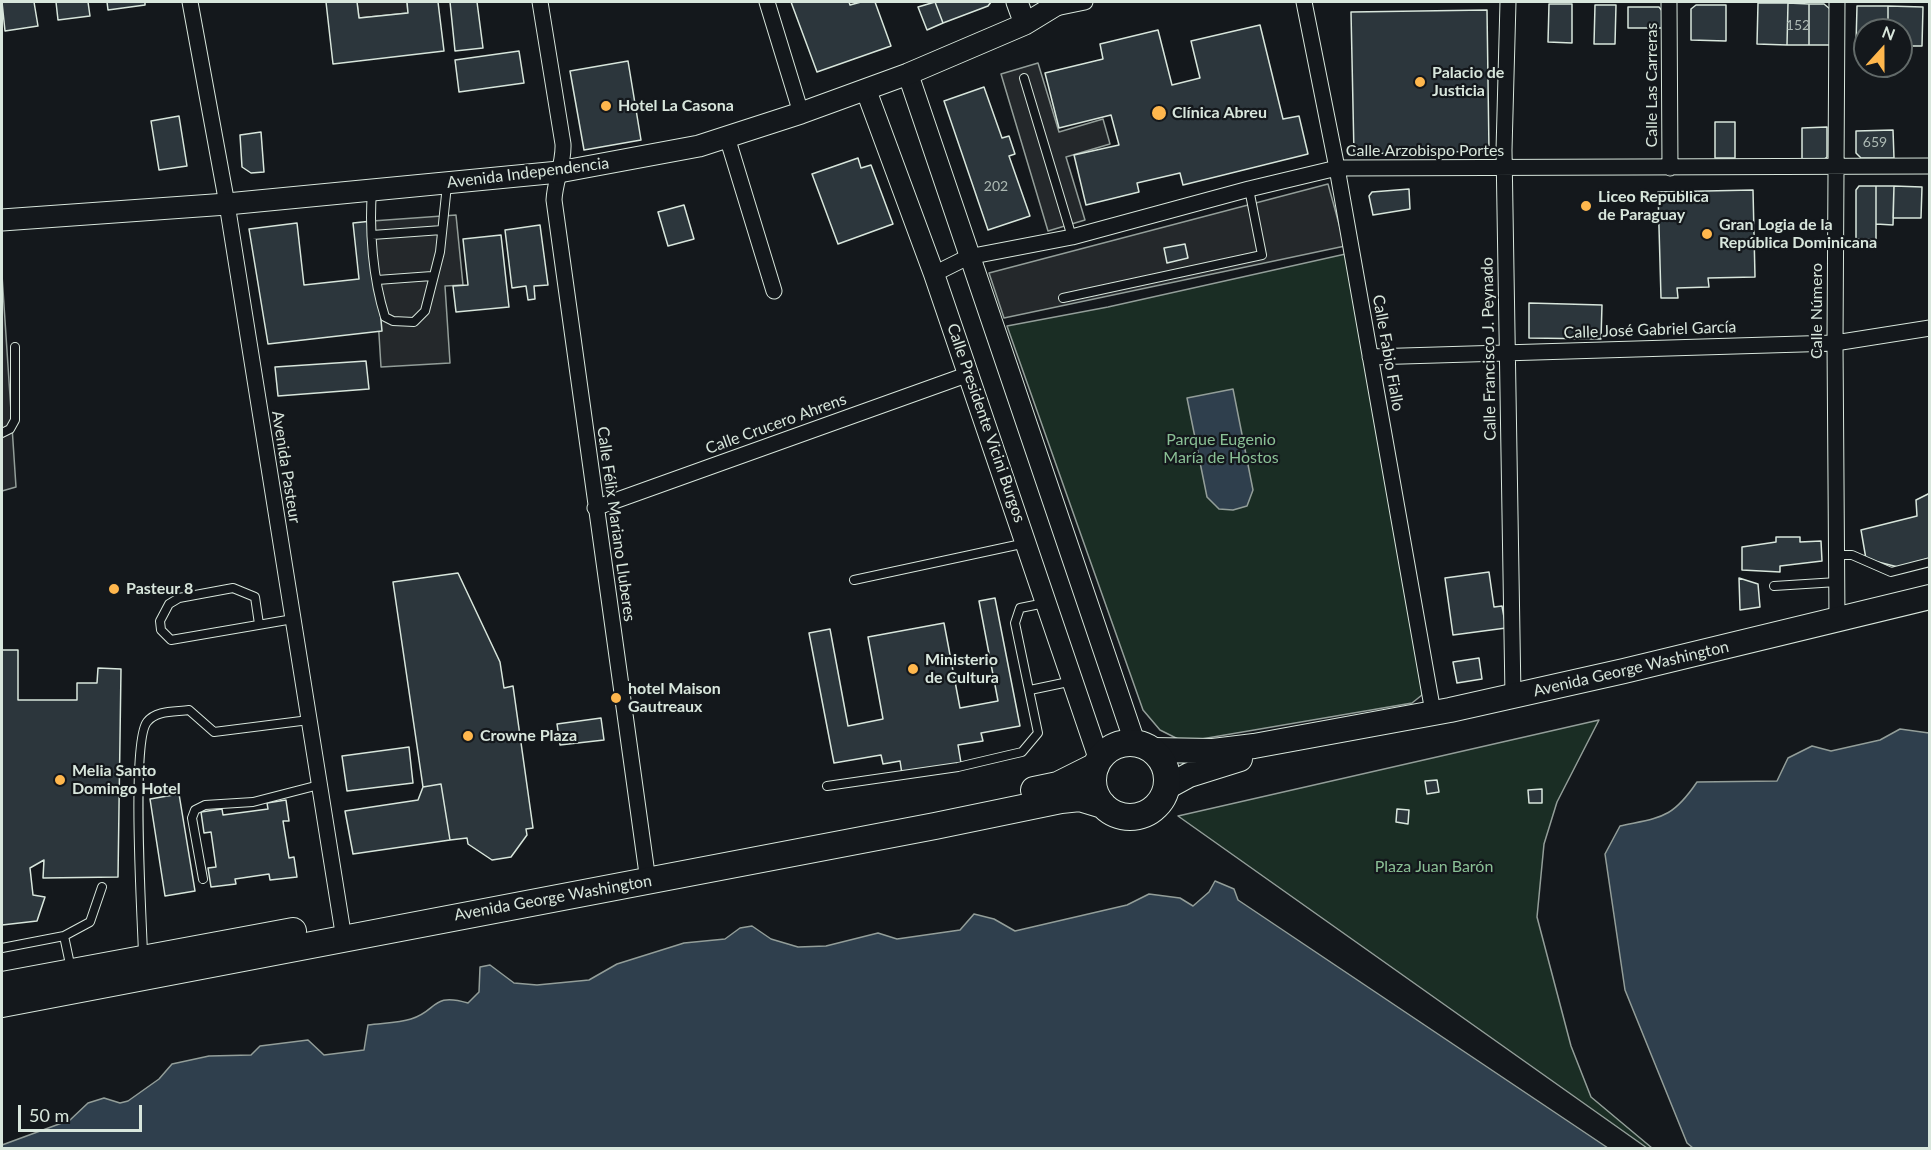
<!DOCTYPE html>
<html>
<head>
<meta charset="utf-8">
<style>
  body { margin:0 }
  #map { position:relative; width:1931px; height:1150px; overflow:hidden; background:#14181c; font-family:Lato,sans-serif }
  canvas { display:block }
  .frame { position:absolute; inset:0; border:3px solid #d8e6dc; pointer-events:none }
  .north { position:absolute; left:1853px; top:18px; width:60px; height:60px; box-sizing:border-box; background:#14181c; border:2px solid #626a69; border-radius:50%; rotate:21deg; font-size:16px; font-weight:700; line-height:24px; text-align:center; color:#d8e6dc }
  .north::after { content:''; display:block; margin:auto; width:21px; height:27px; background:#ffb74d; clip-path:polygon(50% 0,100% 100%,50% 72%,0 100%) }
  .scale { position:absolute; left:18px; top:1105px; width:124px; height:27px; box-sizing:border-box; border:3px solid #d8e6dc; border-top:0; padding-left:8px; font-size:18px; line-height:21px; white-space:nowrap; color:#d8e6dc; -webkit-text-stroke:4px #14181c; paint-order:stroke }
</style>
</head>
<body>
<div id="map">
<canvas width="1931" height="1150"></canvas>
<div class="frame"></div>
<div class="north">N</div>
<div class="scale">50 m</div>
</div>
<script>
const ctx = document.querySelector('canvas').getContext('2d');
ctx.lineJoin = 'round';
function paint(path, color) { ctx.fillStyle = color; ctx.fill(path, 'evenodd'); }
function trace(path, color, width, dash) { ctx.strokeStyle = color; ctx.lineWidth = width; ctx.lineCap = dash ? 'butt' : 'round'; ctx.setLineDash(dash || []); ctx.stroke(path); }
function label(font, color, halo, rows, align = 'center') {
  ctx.font = font + ' Lato,sans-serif'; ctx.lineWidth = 4.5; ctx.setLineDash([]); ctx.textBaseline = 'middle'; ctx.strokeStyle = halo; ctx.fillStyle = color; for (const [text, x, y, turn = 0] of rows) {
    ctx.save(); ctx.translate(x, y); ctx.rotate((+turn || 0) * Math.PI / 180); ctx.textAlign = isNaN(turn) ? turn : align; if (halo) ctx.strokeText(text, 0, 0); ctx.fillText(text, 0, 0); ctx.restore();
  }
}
const green = new Path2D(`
  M1350 253 1425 683 1422 695 1412 703 1184 742 1160 730 1143 710 1007 326 1108 307Z
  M1599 720 1557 802 1544 844 1537 917 1571 1046 1591 1097 1652 1148H1647L1178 816Z`);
const parking = new Path2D(`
  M357 2H407L408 13 359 18Z
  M1038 63 1059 132 1103 119 1110 144 1066 157 1085 220 1048 231 1001 74Z
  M1328 184 1345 246 1004 318 989 273Z
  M456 215 463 285 445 286 450 363 381 367 372 221Z
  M2 275 16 487 2 491Z`);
const water = new Path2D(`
  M1233 389 1253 490 1247 506 1233 510 1219 509 1207 497 1187 398Z
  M1900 729 1929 733V1148H1693L1687 1143 1625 990 1605 854 1620 826C1661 817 1672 819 1697 782L1777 781 1788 758 1812 746 1831 751 1880 740Z
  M1215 881 1234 889 1238 900 1608 1148H2V1145L70 1120 88 1103 104 1098 120 1103 128 1101 159 1079 172 1064 209 1056 251 1055 260 1046 308 1040 324 1055 364 1050 368 1025C382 1023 398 1023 411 1019 438 1011 431 992 468 1003L479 992 480 967 490 965 514 983 537 985 589 980 617 964 684 943 725 939 740 928 752 926 771 939 798 947 826 946 878 933 897 939 960 930 974 914 994 919 1015 931 1127 905 1149 894 1180 898 1193 906 1209 892Z`);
const building = new Path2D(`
  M2 2H34L38 26 5 31Z
  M56 2H88L90 16 58 20Z
  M107 2H145V5L108 10Z
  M326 2H357L359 18 408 13 407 2H438L444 51 333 64Z
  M450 2H477L483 48 455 51Z
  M791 2H849L850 5 861 2H875L891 46 817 72Z
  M935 2 943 23 927 30 918 7Z
  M935 2H991L988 6 943 23Z
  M1758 3H1788L1787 45 1757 44Z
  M1788 3 1809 4V45H1787Z
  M1549 4H1572V43L1548 42Z
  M1809 4H1824L1830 9V45H1809Z
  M1595 5H1616L1615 44H1594Z
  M1696 5H1726V41L1691 40V9Z
  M1857 6H1888V30H1865V44H1856Z
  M1888 6 1923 7 1922 46H1901V30H1888Z
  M1628 7H1659L1663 12 1662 28H1628Z
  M1487 10 1489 151 1354 154 1351 12Z
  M1260 25 1283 119 1299 116 1308 154 1183 185 1180 173 1137 183 1139 192 1086 205 1074 155 1119 145 1111 115 1059 128 1045 73 1103 59 1100 44 1158 30 1172 85 1200 78 1191 41Z
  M519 51 524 83 459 92 455 60Z
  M628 61 641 140 584 150 570 71Z
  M984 87 1002 138 1009 136 1015 154 1009 156 1030 216 988 230 944 101Z
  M179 116 187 166 159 170 151 121Z
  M1715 122H1735V158H1715Z
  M1827 127V157L1823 160H1802V128Z
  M1893 130 1894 158H1861L1856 153V131Z
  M261 132 264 172 251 173 242 167 240 135Z
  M858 158 861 168 871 165 893 224 838 244 812 174Z
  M1859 186H1876V240L1856 239V190Z
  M1876 186H1894L1893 225 1876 224Z
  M1894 186 1922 187 1921 218H1893Z
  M1409 189 1410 209 1373 215 1369 196 1372 192Z
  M1753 190 1755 277 1708 278 1709 287 1677 288 1678 298H1661L1658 192Z
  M684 205 694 239 668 246 658 212Z
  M372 221 382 331 268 344 249 229 297 223 304 285 359 279 353 223Z
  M540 225 548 285 534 286 535 299 528 300 526 286 512 288 505 230Z
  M501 235 509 307 456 312 453 286 468 285 463 239Z
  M1185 244 1188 258 1167 263 1164 248Z
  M1529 303 1602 305 1601 339 1529 338Z
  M366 361 369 389 278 396 275 367Z
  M1930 493V558L1898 567 1866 559 1861 530 1917 516 1916 500Z
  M1776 537H1800V542L1821 541 1822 561 1780 566V572L1742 570V547L1776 542Z
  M1489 572 1494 607 1502 606 1506 628 1453 635 1445 578Z
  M458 573 500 662 504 688 513 686 533 828 526 829 527 835 511 857 492 860 468 844 467 838 450 840 441 784 423 787 393 582Z
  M1739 578 1758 584 1760 607 1740 610Z
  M995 598 1020 726 981 733 983 741 958 745 961 763 902 774 900 761 883 764 881 755 834 763 809 633 830 629 848 726 883 719 868 637 944 623 960 708 998 701 979 601Z
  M2 650H18V700H77V683H97L98 668 121 669 118 877 43 878 44 860 30 868 33 895 45 897 37 921 2 925Z
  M1479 658 1482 679 1457 683 1453 662Z
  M601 718 604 740 560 745 557 724Z
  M409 747 413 783 347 791 342 756Z
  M1437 780 1439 792 1427 794 1425 781Z
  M441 784 450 840 353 854 345 811 418 800 423 787Z
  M1542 789V803H1529L1528 790Z
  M179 794 195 891 165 896 150 799Z
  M286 800 289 821H283L289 858 294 857 297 877 270 880 269 874 235 879 236 884 211 887 208 868 216 867 211 832 204 833 201 812 222 809 223 815 268 809 267 803Z
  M1397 809 1409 810 1408 824 1396 822Z`);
const service = new Path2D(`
  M1024 78 1072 237
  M372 191C369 231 373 279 385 317L393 321 414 322 425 311 440 252 447 185
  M372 235 442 230
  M377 280 432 276
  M1063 298 1262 255 1249 189
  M2 433 10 429 15 420V347
  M1837 555H1852L1891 572 1930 562
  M854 580 1026 543
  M1774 586 1837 582
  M259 624 255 597 233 588 179 598 169 604 160 621 161 630 171 640 293 619
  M1030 690 1073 681
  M827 786 958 767 1009 755 1022 752 1038 733 1015 623 1020 608 1045 603
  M203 879 192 818 195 810 205 805 253 802 319 785
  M64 936 90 922 102 887
  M2 948 64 936 71 969
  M143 954C142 919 131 742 147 722 156 710 175 712 189 710L214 732 309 720`);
const minor = new Path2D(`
  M190 2 227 204 344 939
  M540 2 563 144C564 164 555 180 554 200L648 881
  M767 2 801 113
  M1304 2 1337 168 1433 712
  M1508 2 1504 150 1513 696
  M1669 2 1670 168
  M1837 2 1835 343 1837 620
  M1051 9 1085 2
  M727 137 774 291
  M934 274 968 257 1072 237 1249 189 1337 168 1930 166
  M1370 357 1835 343 1930 328
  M595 508 969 374`);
const tertiary = new Path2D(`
  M908 74 1135 743
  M866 90 934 274 1099 759`);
const secondary = new Path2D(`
  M1017 2 1025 24
  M2 220 227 204 559 172 699 146 801 113 908 74 1025 24 1061 2`);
const primary = new Path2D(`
  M1153 750 1213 751 1254 746 1450 710 1624 671 1930 597
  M1167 787 1189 775 1240 759`);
const trunk = new Path2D(`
  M1093 780a37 37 0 1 1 74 0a37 37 0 1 1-74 0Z
  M1034 790 1058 785 1096 766
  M2 985 293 931
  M2 1004 935 826 1061 800 1080 798 1103 805`);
const markers = [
  [1420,82,6,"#ffb74d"],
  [606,106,6,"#ffb74d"],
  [1159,113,8,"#ffb74d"],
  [1586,206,6,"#ffb74d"],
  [1707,234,6,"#ffb74d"],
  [114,589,6,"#ffb74d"],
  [913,669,6,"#ffb74d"],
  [616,698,6,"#ffb74d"],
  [468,736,6,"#ffb74d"],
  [60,780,6,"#ffb74d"]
];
const numberNames = [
  ["152",1798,25],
  ["659",1875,142],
  ["202",996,186]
];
const poiNames = [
  ["Palacio de",1432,73],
  ["Justicia",1432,91],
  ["Hotel La Casona",618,106],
  ["Clínica Abreu",1172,113],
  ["Liceo Republica",1598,197],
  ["de Paraguay",1598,215],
  ["Gran Logia de la",1719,225],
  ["República Dominicana",1719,243],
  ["Pasteur 8",126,589],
  ["Ministerio",925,660],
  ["de Cultura",925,678],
  ["hotel Maison",628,689],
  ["Gautreaux",628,707],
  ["Crowne Plaza",480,736],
  ["Melia Santo",72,771],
  ["Domingo Hotel",72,789]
];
const streetNames = [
  ["Calle Las Carreras",1652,85,-90],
  ["Calle Arzobispo Portes",1425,151],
  ["Avenida Independencia",528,173,-7],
  ["Calle Número",1817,311,-90],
  ["Calle José Gabriel García",1650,330,-2],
  ["Calle Francisco J. Peynado",1489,349,-91],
  ["Calle Fabio Fiallo",1388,353,80],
  ["Calle Presidente Vicini Burgos",986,423,71],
  ["Calle Crucero Ahrens",776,424,-20],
  ["Avenida Pasteur",286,467,81],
  ["Calle Félix Mariano Lluberes",616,524,82],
  ["Avenida George Washington",1631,669,-13],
  ["Avenida George Washington",553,898,-10]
];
const parkNames = [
  ["Parque Eugenio",1221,440],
  ["María de Hostos",1221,458],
  ["Plaza Juan Barón",1434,867]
];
paint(green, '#1a2d24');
trace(green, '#939e99', 1.5);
paint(parking, '#24282b');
trace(parking, '#939e99', 1.5);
paint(water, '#2f3f4d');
trace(water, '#939e99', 1.5);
paint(building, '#2c363c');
trace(building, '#d8e6dc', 1.5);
trace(service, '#d8e6dc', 10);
trace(minor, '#d8e6dc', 17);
trace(tertiary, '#d8e6dc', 22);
trace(secondary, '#d8e6dc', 23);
trace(primary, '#d8e6dc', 26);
trace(trunk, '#d8e6dc', 28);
trace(service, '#14181c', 8);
trace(minor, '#14181c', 15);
trace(tertiary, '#14181c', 20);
trace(secondary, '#14181c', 21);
trace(primary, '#14181c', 24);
trace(trunk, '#14181c', 26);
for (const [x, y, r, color] of markers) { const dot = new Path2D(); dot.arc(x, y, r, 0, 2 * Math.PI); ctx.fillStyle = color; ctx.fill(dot); trace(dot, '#14181c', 2); }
label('14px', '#adbab4', null, numberNames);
label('bold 16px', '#d8e6dc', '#14181c', poiNames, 'left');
label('16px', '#d8e6dc', '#14181c', streetNames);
label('16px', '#8ac095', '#14181c', parkNames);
</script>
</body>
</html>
